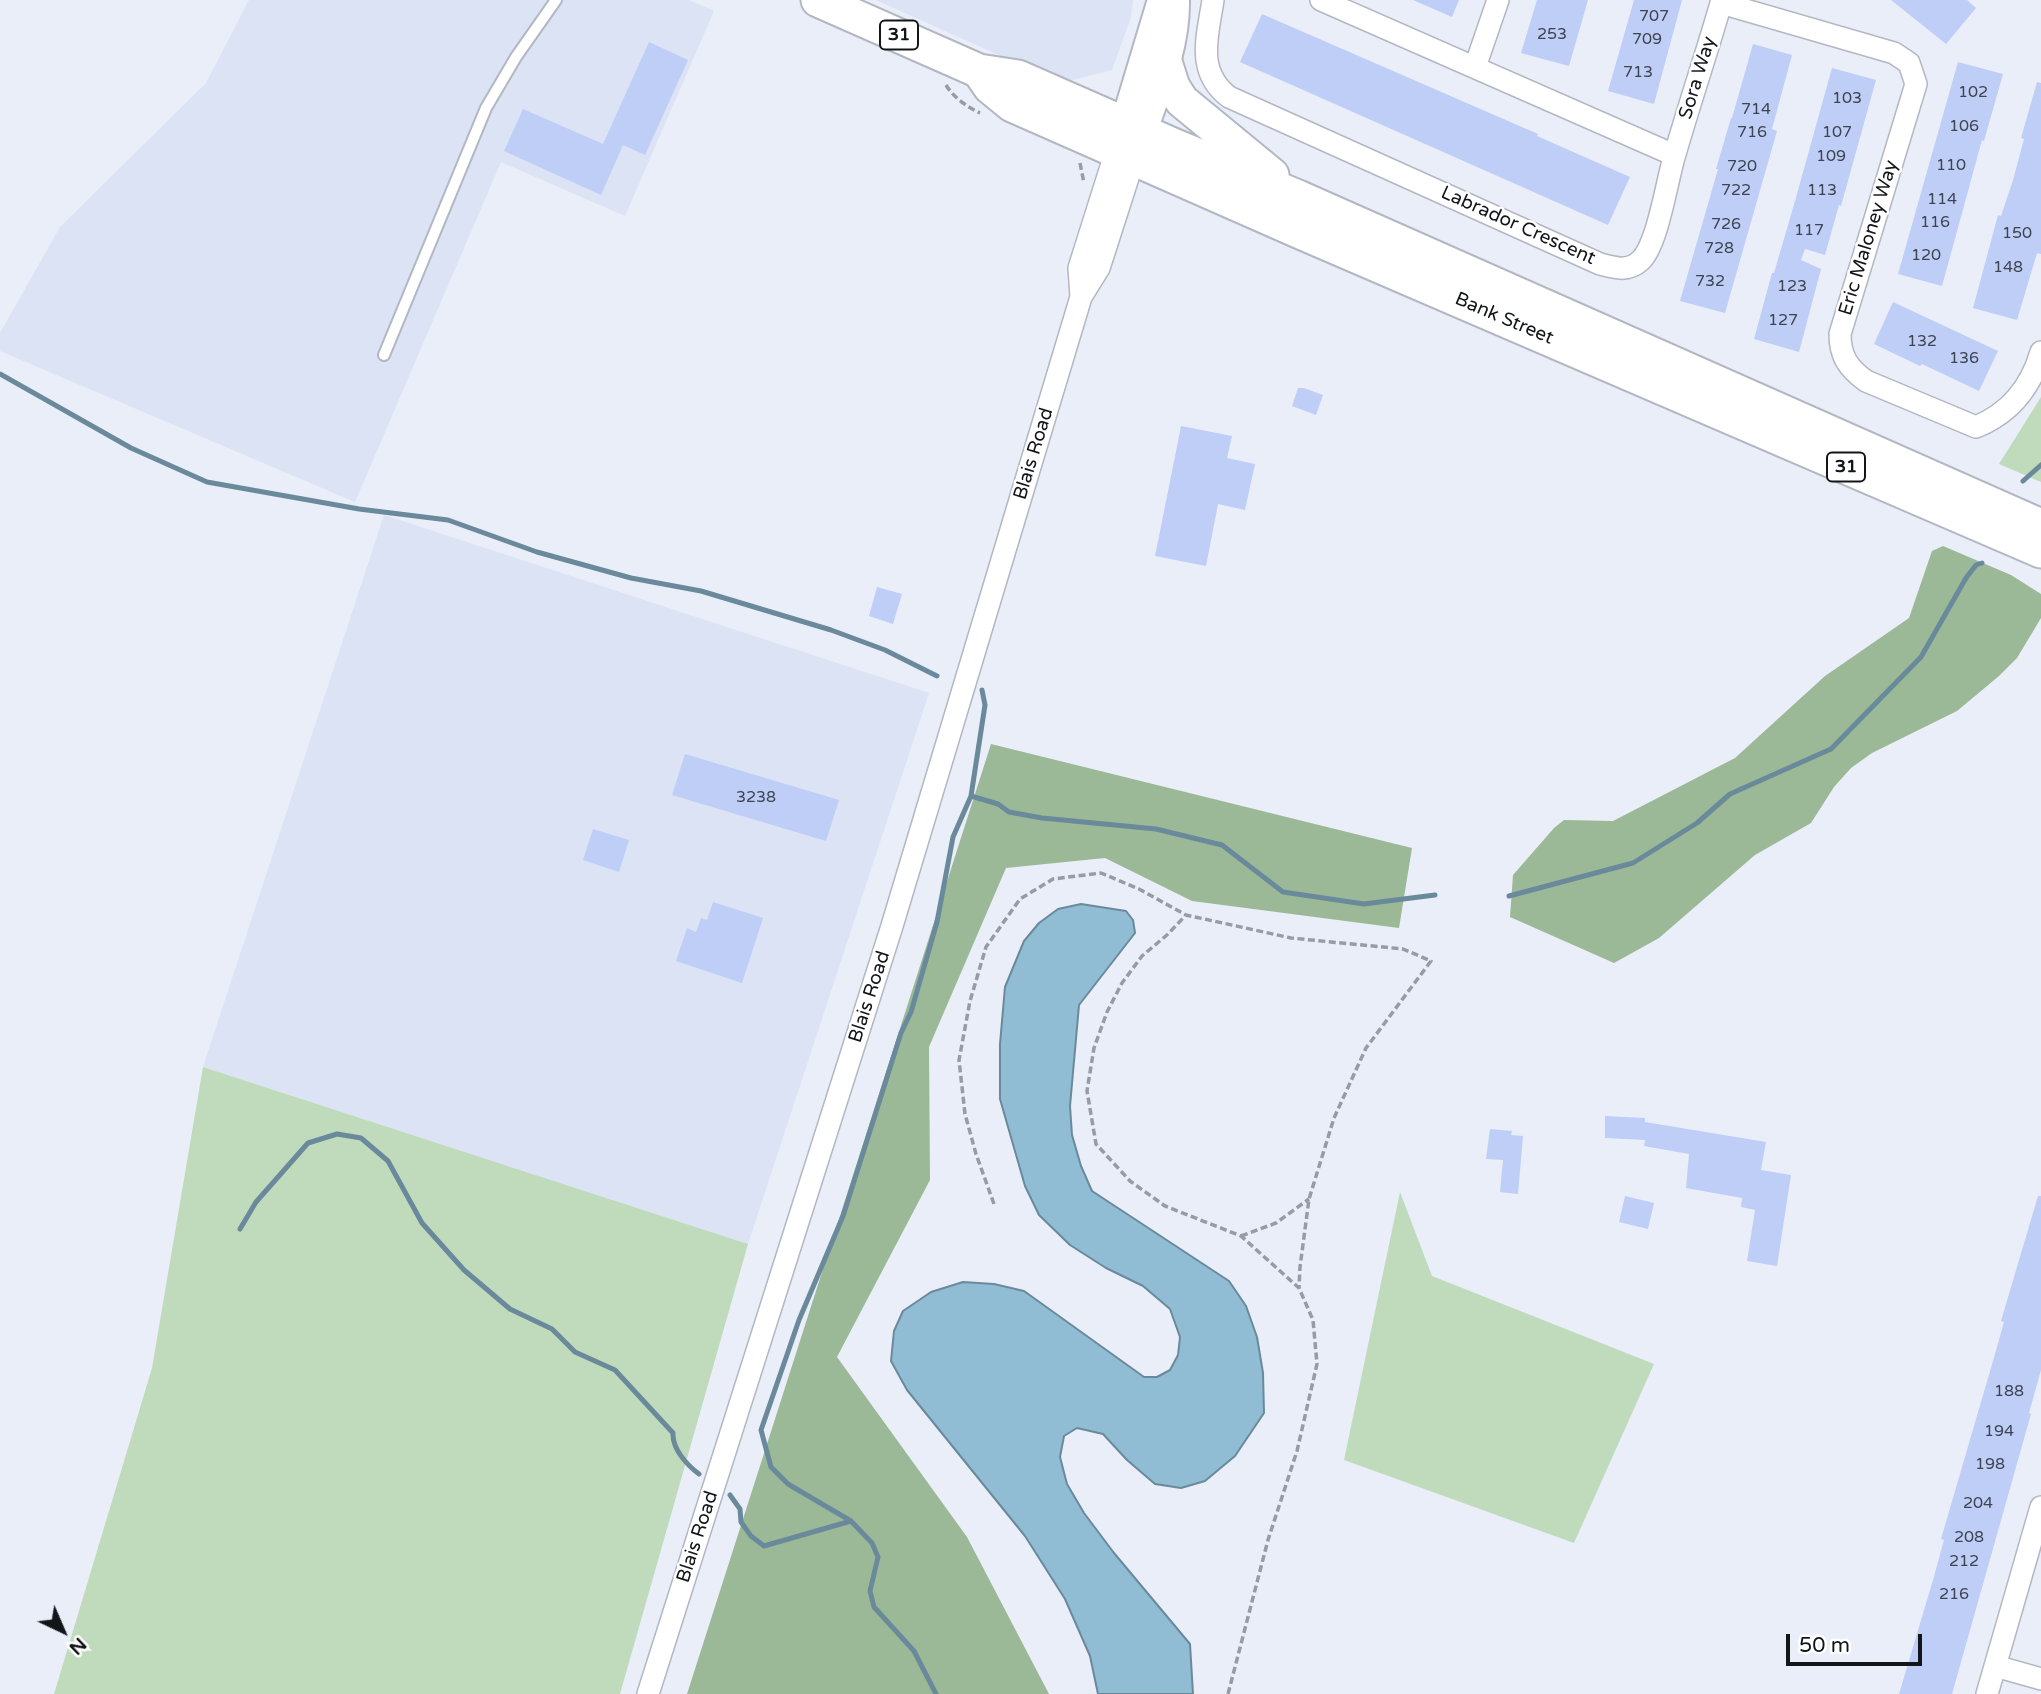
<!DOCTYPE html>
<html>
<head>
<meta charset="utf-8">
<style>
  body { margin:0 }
  #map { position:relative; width:2041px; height:1694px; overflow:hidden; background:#e9eef9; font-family:"Varela Round",sans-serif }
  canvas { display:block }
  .north { position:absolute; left:28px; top:1596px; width:70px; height:70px; -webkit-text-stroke:5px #fff; paint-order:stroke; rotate:136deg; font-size:19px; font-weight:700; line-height:28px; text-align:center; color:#131518 }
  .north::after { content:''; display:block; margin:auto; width:24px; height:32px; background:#131518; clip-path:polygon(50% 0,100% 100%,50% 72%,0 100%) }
  .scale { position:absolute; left:1786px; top:1634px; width:136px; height:32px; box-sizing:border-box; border:4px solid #131518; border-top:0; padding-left:9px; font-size:21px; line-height:24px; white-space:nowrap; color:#131518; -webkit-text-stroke:5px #fff; paint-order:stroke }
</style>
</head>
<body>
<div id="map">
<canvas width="2041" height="1694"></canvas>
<div class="north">N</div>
<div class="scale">50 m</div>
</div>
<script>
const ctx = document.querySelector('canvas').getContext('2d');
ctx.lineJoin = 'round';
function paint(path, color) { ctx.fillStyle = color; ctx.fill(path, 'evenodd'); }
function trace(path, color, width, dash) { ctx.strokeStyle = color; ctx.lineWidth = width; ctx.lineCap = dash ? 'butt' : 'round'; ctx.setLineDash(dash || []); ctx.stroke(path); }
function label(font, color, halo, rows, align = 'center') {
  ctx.font = font + ' "Varela Round",sans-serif'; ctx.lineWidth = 5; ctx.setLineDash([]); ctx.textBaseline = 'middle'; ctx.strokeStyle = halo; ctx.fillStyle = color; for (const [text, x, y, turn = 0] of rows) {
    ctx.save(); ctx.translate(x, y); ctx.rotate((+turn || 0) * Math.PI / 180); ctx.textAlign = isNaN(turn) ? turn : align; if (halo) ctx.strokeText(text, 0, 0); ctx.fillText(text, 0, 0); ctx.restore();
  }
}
const built = new Path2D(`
  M249 0H689L714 11 625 216 501 162 355 502 0 351V333L60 227 206 83Z
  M876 0H1133L1131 17 1112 70 1061 83Z
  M384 515 929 693 748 1244 203 1067Z`);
const green = new Path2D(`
  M2041 397V482L1999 464Z
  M203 1067 748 1244 620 1694H54L152 1368Z
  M1400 1192 1432 1276 1654 1364 1574 1543 1344 1460Z`);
const forest = new Path2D(`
  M1943 546 2011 575 2041 594V618L2017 658 1999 676 1957 711 1872 753 1851 768 1834 787 1811 823 1755 855 1659 938 1614 963 1510 917 1513 875 1554 828 1564 820 1613 821 1735 758 1825 676 1909 618 1932 551Z
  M991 744 1412 848 1399 928 1192 901 1105 858 1006 868 929 1047 930 1180 837 1357 967 1537 1049 1694H687Z`);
const water = new Path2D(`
  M1081 904 1126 911 1133 920 1135 933 1079 1005 1070 1106 1072 1135 1081 1166 1092 1191 1229 1281 1246 1306 1257 1337 1263 1373 1264 1413 1235 1456 1205 1481 1181 1488 1155 1484 1127 1460 1103 1434 1077 1428 1064 1436 1060 1457 1067 1484 1084 1513 1114 1553 1190 1644 1193 1694H1098L1090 1656 1065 1599 1025 1536 907 1390 891 1361 894 1331 903 1311 931 1292 963 1282 994 1284 1024 1291 1144 1377H1157L1170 1370 1178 1355 1180 1337 1170 1309 1143 1286 1106 1268 1070 1245 1039 1215 1025 1186 1000 1099V1044L1005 987 1024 941 1039 923 1058 909Z`);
const stream = new Path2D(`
  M0 374 131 448 207 482 359 509 448 520 537 552 631 578 701 591 831 630 885 650 937 676
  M2023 481 2041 465
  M971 796 998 804 1009 812 1042 818 1156 829 1222 845 1283 892 1364 904 1435 895
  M1509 896 1633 863 1697 823 1730 794 1831 749 1921 657 1966 578 1976 565 1982 563
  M240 1229 256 1202 308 1143 337 1134 361 1138 388 1161 422 1223 464 1270 510 1309 552 1329 575 1352 615 1370 673 1433C672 1449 687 1465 699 1474
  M730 1495 740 1509 741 1522 751 1536 764 1546 851 1521
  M936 1694 914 1651 874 1607 870 1591 878 1557 872 1543 851 1521 788 1484 771 1467 761 1430 799 1320 843 1216 901 1033 911 1012 937 922 953 837 971 796 985 705 982 690`);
const building = new Path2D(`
  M1413 0H1459L1452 17Z
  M1537 0H1588L1569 66 1521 53Z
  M1634 0H1682L1654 104 1608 91Z
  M1891 0H1967L1976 8 1946 44Z
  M1262 14 1538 134 1537 136 1630 177 1608 225 1240 62Z
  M649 42 688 60 645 155 623 145 601 195 504 151 523 109 603 144Z
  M1753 44 1792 55 1772 129 1777 131 1725 313 1680 301 1718 169H1716L1731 118H1732Z
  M1958 62 2003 74 1984 141 1982 140 1942 286 1898 274Z
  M1832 68 1876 80 1841 206 1839 205 1825 255 1805 249 1801 260 1821 269 1799 352 1754 339 1772 273H1774L1795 201Z
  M2037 82 2041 83V254L2037 253 2017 320 1973 308 1998 215 2001 216 2013 180 2024 139 2021 138Z
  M1893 302 1998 351 1979 391 1922 364 1920 366 1874 344Z
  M1298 388H1304L1323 395 1316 415 1292 406Z
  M1181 426 1232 436 1227 458 1255 464 1245 510 1218 504 1206 566 1155 556Z
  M877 587 902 594 893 624 869 616Z
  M685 754 839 800 826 841 672 795Z
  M593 829 629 840 619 872 583 860Z
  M713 902 763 918 742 983 676 961 687 928 696 932 701 918 707 920Z
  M1605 1116 1645 1118V1122L1766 1142 1761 1170 1791 1175 1777 1266 1747 1261 1755 1210 1741 1207 1742 1198 1686 1188 1689 1154 1644 1146 1645 1140 1605 1138Z
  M1490 1129 1512 1131 1511 1135 1523 1136 1518 1194 1500 1192 1503 1160 1486 1159Z
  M1625 1196 1654 1203 1648 1229 1619 1222Z
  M2038 1196H2041V1370L2029 1413 2031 1414 1952 1694H1899L1933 1580 1944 1540 1941 1539 1993 1361 2004 1322 2001 1321Z`);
const path = new Path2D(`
  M946 85C953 97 967 107 980 113
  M1080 163 1084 183
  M994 1204 976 1154 965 1114 959 1060 970 1001 986 947 1020 899 1053 879 1101 873 1139 889 1186 915
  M1241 1236 1276 1223 1309 1199
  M1228 1694 1268 1540 1297 1451 1317 1364 1313 1320 1299 1288 1241 1236 1165 1206 1130 1181 1096 1144 1087 1091 1094 1048 1107 1012 1122 983 1142 956 1167 935 1186 915 1291 938 1403 949 1431 961 1366 1048 1334 1118 1309 1199 1300 1267 1299 1288`);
const service = new Path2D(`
  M384 355 486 108 516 57 556 0`);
const minor = new Path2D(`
  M1213 0C1208 35 1195 71 1229 97L1600 264C1615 268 1628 272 1640 261 1658 245 1667 179 1675 154 1690 102 1707 52 1722 0
  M1321 0 1674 155
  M1721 3 1894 53 1909 63 1916 84 1840 334C1840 356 1848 368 1866 381L1976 427C2010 413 2031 387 2041 352
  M1475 67 1498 0
  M1081 297 1079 268 1116 151
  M1995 1666 2041 1679
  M648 1694 892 926 1081 297 1099 268 1134 159
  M1987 1694 2041 1507`);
const tertiary = new Path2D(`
  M1118 143 1161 0
  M1137 150C1153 101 1177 52 1176 0`);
const primary = new Path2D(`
  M818 0 979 71 1018 77 1173 145 1298 197 2041 526
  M1166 65 1173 87 1182 101 1272 175
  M979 71 990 87 1012 105 1298 231 2041 551`);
const numberNames = [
  ["707",1654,17],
  ["253",1552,35],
  ["709",1647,40],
  ["713",1638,73],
  ["102",1973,93],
  ["103",1847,99],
  ["714",1756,110],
  ["106",1964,127],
  ["716",1752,133],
  ["107",1837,133],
  ["109",1831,157],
  ["110",1951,166],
  ["720",1742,167],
  ["722",1736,191],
  ["113",1822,191],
  ["114",1942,200],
  ["116",1935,223],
  ["726",1726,225],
  ["117",1809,231],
  ["150",2017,234],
  ["728",1719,249],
  ["120",1926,256],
  ["148",2008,268],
  ["732",1710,282],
  ["123",1792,287],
  ["127",1783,321],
  ["132",1922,342],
  ["136",1964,359],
  ["3238",756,798],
  ["188",2009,1392],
  ["194",1999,1432],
  ["198",1990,1465],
  ["204",1978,1504],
  ["208",1969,1538],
  ["212",1964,1562],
  ["216",1954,1595]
];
const shields = [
  [899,35,38],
  [1846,467,38]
];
const shieldNames = [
  ["31",899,35],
  ["31",1846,467]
];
const streetNames = [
  ["Sora Way",1698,78,-73],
  ["Labrador Crescent",1518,226,24],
  ["Eric Maloney Way",1869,238,-73],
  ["Bank Street",1504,319,23],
  ["Blais Road",1034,454,-73],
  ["Blais Road",870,997,-72],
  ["Blais Road",698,1537,-72]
];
paint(built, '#dbe3f5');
paint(green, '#c0dbbc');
paint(forest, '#9bb997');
paint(water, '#90bcd4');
trace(water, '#6a8a9c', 2);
trace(stream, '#6a8a9c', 5);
paint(building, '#becef6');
trace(service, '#b2b7c2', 14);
trace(minor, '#b2b7c2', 24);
trace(tertiary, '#b2b7c2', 30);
trace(primary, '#b2b7c2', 37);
trace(path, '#979ba3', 3.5, [7, 3.5]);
trace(service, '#fff', 10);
trace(minor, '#fff', 21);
trace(tertiary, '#fff', 26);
trace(primary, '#fff', 33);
label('16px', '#3e4350', null, numberNames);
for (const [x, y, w] of shields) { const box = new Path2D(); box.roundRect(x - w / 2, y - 14.5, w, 29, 5); ctx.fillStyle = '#fff'; ctx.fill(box); trace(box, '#131518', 2); }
label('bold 18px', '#131518', null, shieldNames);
label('19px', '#131518', '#fff', streetNames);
</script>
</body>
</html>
